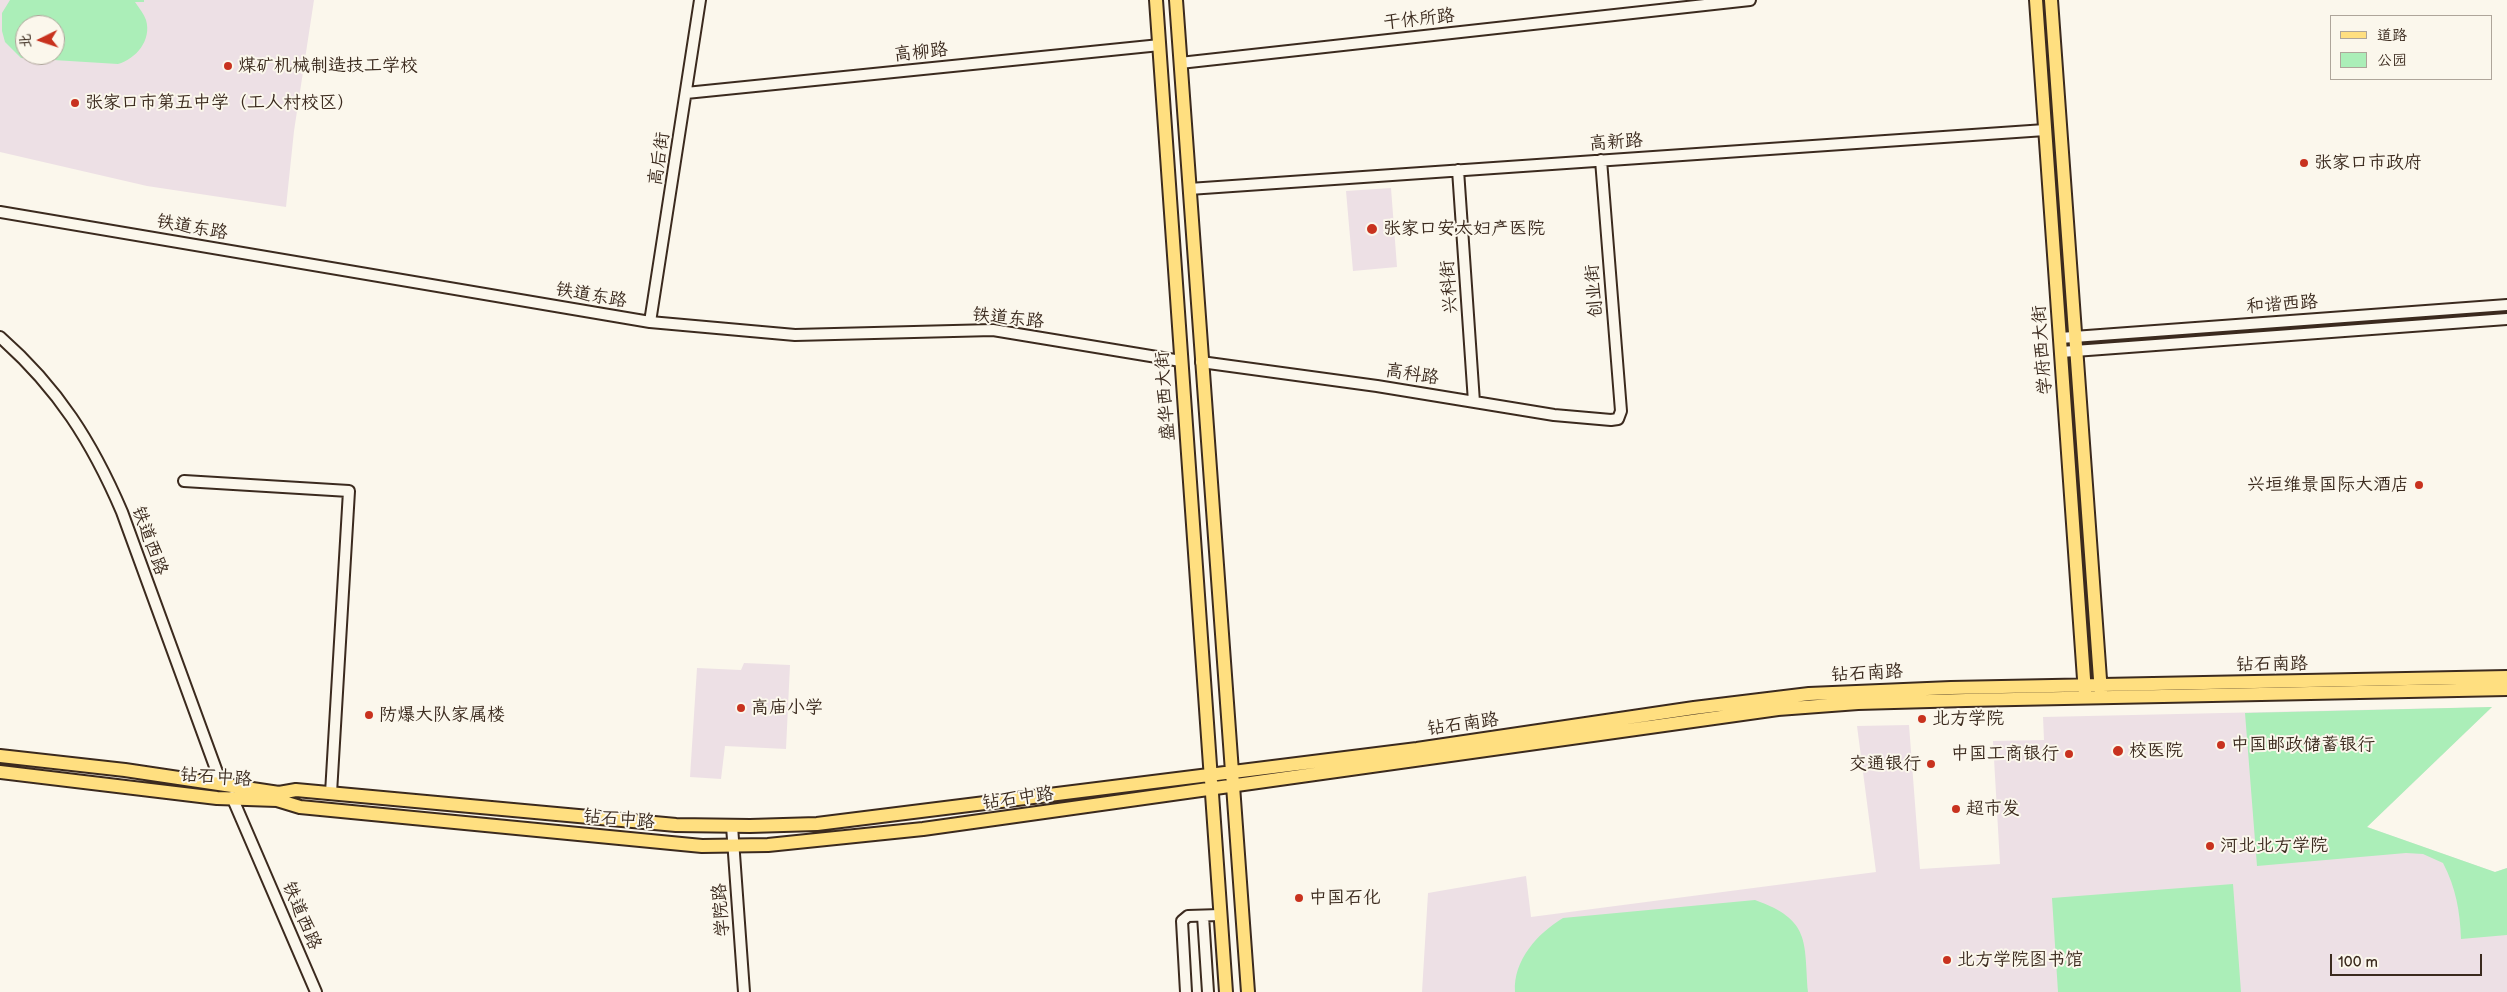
<!DOCTYPE html>
<html>
<head>
<meta charset="utf-8">
<style>
  body { margin:0 }
  #map { position:relative; width:2507px; height:992px; overflow:hidden; background:#fbf7ec; font-family:"Balsamiq Sans","LXGW WenKai TC",sans-serif }
  canvas { display:block }
  .legend { position:absolute; left:2330px; top:15px; width:162px; height:65px; box-sizing:border-box; background:#fbf7ec; border:1px solid #aea59a; margin:0; padding:6px 9px; list-style:none; font-size:15px; color:#3b2a1e }
  .legend li { display:flex; align-items:center; gap:10px; height:25px }
  .legend b { width:25px; border:1px solid #aea59a }
  .north { position:absolute; left:15px; top:15px; width:50px; height:50px; box-sizing:border-box; background:#fbf7ec; border:1px solid #aea59a; border-radius:50%; rotate:266deg; font-size:14px; font-weight:700; line-height:20px; text-align:center; color:#3b2a1e }
  .north::after { content:''; display:block; margin:auto; width:18px; height:22px; background:#c8321e; clip-path:polygon(50% 0,100% 100%,50% 72%,0 100%) }
  .scale { position:absolute; left:2330px; top:954px; width:152px; height:22px; box-sizing:border-box; border:2px solid #3b2a1e; border-top:0; padding-left:6px; font-size:15px; line-height:18px; white-space:nowrap; color:#3b2a1e; -webkit-text-stroke:4px #fbf7ec; paint-order:stroke }
</style>
</head>
<body>
<div id="map">
<canvas width="2507" height="992"></canvas>
<ul class="legend">
<li><b style="height:6px;background:#ffdf80"></b>道路</li>
<li><b style="height:14px;background:#abeeb8"></b>公园</li>
</ul>
<div class="north">北</div>
<div class="scale">100 m</div>
</div>
<script>
const ctx = document.querySelector('canvas').getContext('2d');
ctx.lineJoin = 'round';
function paint(path, color) { ctx.fillStyle = color; ctx.fill(path, 'evenodd'); }
function trace(path, color, width, dash) { ctx.strokeStyle = color; ctx.lineWidth = width; ctx.lineCap = dash ? 'butt' : 'round'; ctx.setLineDash(dash || []); ctx.stroke(path); }
function label(font, color, halo, rows, align = 'center') {
  ctx.font = font + ' "Balsamiq Sans","LXGW WenKai TC",sans-serif'; ctx.lineWidth = 4; ctx.setLineDash([]); ctx.textBaseline = 'middle'; ctx.strokeStyle = halo; ctx.fillStyle = color; for (const [text, x, y, turn = 0] of rows) {
    ctx.save(); ctx.translate(x, y); ctx.rotate((+turn || 0) * Math.PI / 180); ctx.textAlign = isNaN(turn) ? turn : align; if (halo) ctx.strokeText(text, 0, 0); ctx.fillText(text, 0, 0); ctx.restore();
  }
}
const built = new Path2D(`
  M0 0H314L294 131 286 207 147 186 0 152ZM25 25H55V55H25Z
  M1391 188 1397 267 1353 271 1346 191Z
  M744 663 790 665 786 749 725 746 721 779 690 777 697 668 741 670Z
  M2492 707 2367 827 2495 872 2507 868V992H1422L1428 893 1526 876 1531 917 1876 872 1857 726 1909 725 1920 869 2000 864 1993 741 2044 740 2043 717Z`);
const green = new Path2D(`
  M10 0H144V2H135C139 8 144 14 146 20 152 40 136 59 118 64L21 58 5 42 2 31V13ZM25 25H55V55H25Z
  M2492 707 2367 827 2495 872 2507 868V935L2461 939C2460 911 2456 888 2443 863L2423 854 2406 853 2257 866 2245 713Z
  M2233 884 2241 992H2058L2052 898Z
  M1755 900C1811 920 1804 941 1808 992H1515C1513 960 1538 933 1563 918Z`);
const minor = new Path2D(`
  M1180 63 1750 0
  M686 93 1160 45
  M1458 170 1474 402
  M1189 189 2045 130
  M0 212 650 322 795 335 993 330 1181 361
  M650 322 700 0
  M0 337C58 388 92 442 122 512L221 783
  M2060 338 2507 305
  M2061 352 2507 319
  M1201 362 1377 386 1554 415 1611 420 1618 419 1621 411 1601 160
  M184 481 349 491 331 793
  M232 797 316 992
  M732 826 744 992
  M1203 916 1208 992
  M1186 992 1182 921 1188 916 1220 915`);
const major = new Path2D(`
  M1156 0 1226 992
  M1176 0 1248 992
  M2036 0 2085 693
  M2051 0 2101 693
  M0 756 125 770 279 793 296 790 676 825 750 826 817 824 1417 749 1694 708 1809 694 1951 688 2507 677
  M0 772 217 798 277 800 300 807 702 846 768 845 923 829 1778 709 1858 703 1966 700 2507 689`);
const markers = [
  [228,66,5,"#c8321e"],
  [75,103,5,"#c8321e"],
  [2304,163,5,"#c8321e"],
  [1372,229,6,"#c8321e"],
  [2419,485,5,"#c8321e"],
  [741,708,5,"#c8321e"],
  [369,715,5,"#c8321e"],
  [1922,719,5,"#c8321e"],
  [2221,745,5,"#c8321e"],
  [2118,751,6,"#c8321e"],
  [2069,754,5,"#c8321e"],
  [1931,764,5,"#c8321e"],
  [1956,809,5,"#c8321e"],
  [2210,846,5,"#c8321e"],
  [1299,898,5,"#c8321e"],
  [1947,960,5,"#c8321e"]
];
const streetNames = [
  ["干休所路",1419,20,-6],
  ["高柳路",921,53,-6],
  ["高新路",1616,143,-4],
  ["高后街",660,159,-81],
  ["铁道东路",192,228,10],
  ["兴科街",1450,287,-94],
  ["创业街",1595,291,-95],
  ["铁道东路",591,296,10],
  ["和谐西路",2282,305,-4],
  ["铁道东路",1008,319,6],
  ["学府西大街",2043,350,-94],
  ["高科路",1412,375,9],
  ["盛华西大街",1166,396,-94],
  ["铁道西路",149,541,70],
  ["钻石南路",2272,665,-1],
  ["钻石南路",1867,674,-3],
  ["钻石南路",1463,725,-8],
  ["钻石中路",216,778,4],
  ["钻石中路",1018,799,-8],
  ["钻石中路",619,820,5],
  ["学院路",722,910,-94],
  ["铁道西路",301,916,67]
];
const poiNames = [
  ["煤矿机械制造技工学校",238,66],
  ["张家口市第五中学（工人村校区）",85,103],
  ["张家口市政府",2314,163],
  ["张家口安太妇产医院",1383,229],
  ["兴垣维景国际大酒店",2409,485,"right"],
  ["高庙小学",751,708],
  ["防爆大队家属楼",379,715],
  ["北方学院",1932,719],
  ["中国邮政储蓄银行",2231,745],
  ["校医院",2129,751],
  ["中国工商银行",2059,754,"right"],
  ["交通银行",1921,764,"right"],
  ["超市发",1966,809],
  ["河北北方学院",2220,846],
  ["中国石化",1309,898],
  ["北方学院图书馆",1957,960]
];
paint(built, '#ede0e5');
paint(green, '#abeeb8');
trace(minor, '#3b2a1e', 14);
trace(major, '#3b2a1e', 16);
trace(minor, '#fbf7ec', 10);
trace(major, '#ffdf80', 12);
for (const [x, y, r, color] of markers) { const dot = new Path2D(); dot.arc(x, y, r, 0, 2 * Math.PI); ctx.fillStyle = color; ctx.fill(dot); trace(dot, '#fbf7ec', 2); }
label('18px', '#3b2a1e', '#fbf7ec', streetNames);
label('18px', '#3b2a1e', '#fbf7ec', poiNames, 'left');
</script>
</body>
</html>
